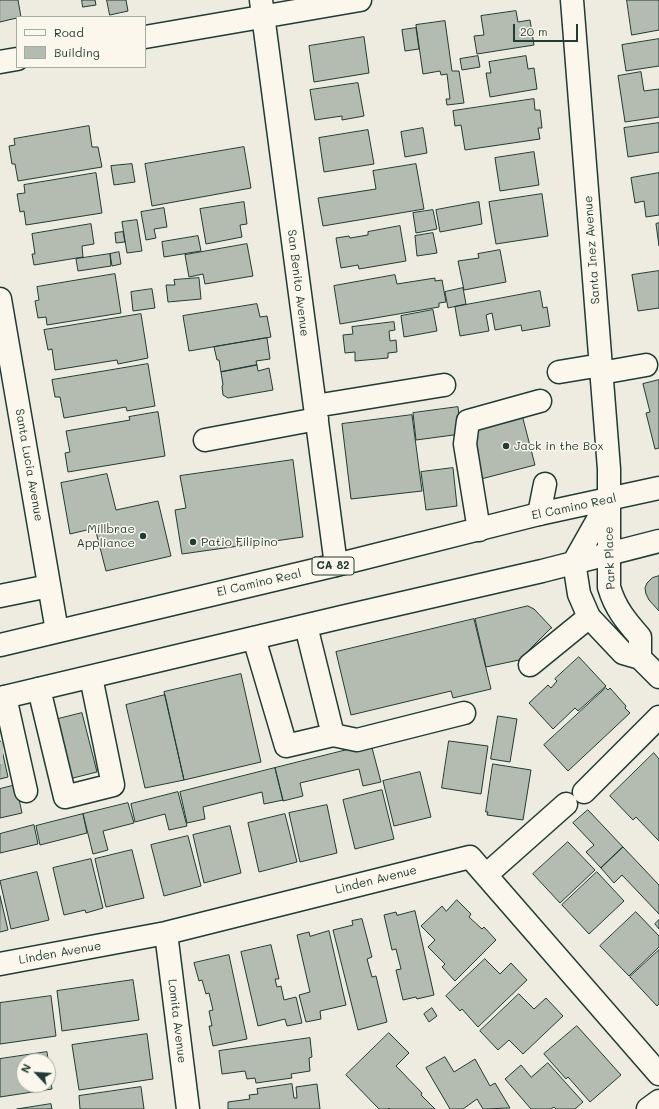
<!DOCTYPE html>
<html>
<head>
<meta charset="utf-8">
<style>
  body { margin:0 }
  #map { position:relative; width:659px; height:1109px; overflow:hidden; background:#eeece1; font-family:Mali,sans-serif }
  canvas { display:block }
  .legend { position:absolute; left:16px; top:16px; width:130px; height:52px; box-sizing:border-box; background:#fbf7ec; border:1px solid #a3ada2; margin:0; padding:5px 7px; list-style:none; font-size:12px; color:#1f3d34 }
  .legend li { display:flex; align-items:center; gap:8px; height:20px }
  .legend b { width:20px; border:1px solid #a3ada2 }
  .north { position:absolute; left:16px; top:1053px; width:40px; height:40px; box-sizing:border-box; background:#fbf7ec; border:1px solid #a3ada2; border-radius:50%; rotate:295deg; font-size:11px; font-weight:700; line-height:16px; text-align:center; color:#1f3d34 }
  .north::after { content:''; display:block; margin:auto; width:14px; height:18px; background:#1f3d34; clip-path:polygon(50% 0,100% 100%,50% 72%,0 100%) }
  .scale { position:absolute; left:513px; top:24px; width:65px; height:18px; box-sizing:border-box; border:2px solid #1f3d34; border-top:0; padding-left:5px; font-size:12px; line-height:14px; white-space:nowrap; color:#1f3d34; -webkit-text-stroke:3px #fbf7ec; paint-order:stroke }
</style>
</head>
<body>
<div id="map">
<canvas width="659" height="1109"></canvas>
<ul class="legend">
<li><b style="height:5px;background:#fbf7ec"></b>Road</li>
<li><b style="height:11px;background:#b4bbb0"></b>Building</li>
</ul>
<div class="north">N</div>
<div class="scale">20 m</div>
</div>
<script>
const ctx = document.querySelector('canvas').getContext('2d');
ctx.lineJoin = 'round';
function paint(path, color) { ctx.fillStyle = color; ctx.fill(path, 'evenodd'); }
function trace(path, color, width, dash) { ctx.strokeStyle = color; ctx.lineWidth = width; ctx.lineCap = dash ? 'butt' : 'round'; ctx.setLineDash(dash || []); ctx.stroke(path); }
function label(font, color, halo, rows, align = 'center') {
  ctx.font = font + ' Mali,sans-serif'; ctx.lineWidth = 3; ctx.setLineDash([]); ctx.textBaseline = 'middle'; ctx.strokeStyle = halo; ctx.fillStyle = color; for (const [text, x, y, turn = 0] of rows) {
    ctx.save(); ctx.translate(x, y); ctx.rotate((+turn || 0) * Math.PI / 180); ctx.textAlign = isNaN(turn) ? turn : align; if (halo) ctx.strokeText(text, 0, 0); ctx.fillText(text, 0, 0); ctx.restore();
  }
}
const building = new Path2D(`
  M0 0H18L21 17 0 22Z
  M82 0H95L96 5 83 7Z
  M107 0H126L128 11 110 15Z
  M627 0H659V30L632 35Z
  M516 11 518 22 530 20 534 45 477 54 474 36 484 35 481 16Z
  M445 21 452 71H459L464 103 447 105 446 99H450L447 74 441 75 440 71 423 74 416 25Z
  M416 28 419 49 405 51 402 30Z
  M364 37 369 73 314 82 309 46Z
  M659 39V66L626 71 622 45Z
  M478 56 480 67 462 70 460 59Z
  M526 56 528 69 534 68 537 89 490 97 486 73H491L489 62Z
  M641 72 644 91 659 89V117L625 122 618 76Z
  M358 83 364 116 342 120V116L315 120 310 90Z
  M534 99 535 110H540L542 128H538L540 139 465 150 461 125 455 126 453 111Z
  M659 123V152L628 157 624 128Z
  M89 126 92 147H98L102 167 18 181 15 164H12L9 146 15 145 14 139Z
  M423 128 427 153 405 157 401 132Z
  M368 130 374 164 324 172 319 138Z
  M244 147 251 188 152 206 145 164Z
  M534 152 539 185 500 191 495 158Z
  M132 164 135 182 114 185 111 166Z
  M416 164 424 209 323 226 318 198 376 189 373 171Z
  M96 173 102 213 26 225 24 211 20 212 17 194 25 193 24 185Z
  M659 173V215L646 217 644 201 635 203 631 178Z
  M542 194 548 236 496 244 489 202Z
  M244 202 247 224 240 225 242 237 206 244 200 209Z
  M479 202 482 224 440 232 436 210Z
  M164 208 167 227 154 229 156 238 146 240 141 212Z
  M433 210 437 229 416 233 413 213Z
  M137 220 142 251 127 253 122 222Z
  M659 223V246L656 224Z
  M91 224 94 244 82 246 83 257 34 265 32 254H35L32 234Z
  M400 226 406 261 359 269 358 265 341 268 336 238 349 236 350 238 368 235V232Z
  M123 232 125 242 116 243 115 233Z
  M433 233 437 253 417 256 415 236Z
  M198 236 201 251 164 257 162 242Z
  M247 244 253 276 205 284 203 274 189 277 185 255Z
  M500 250 506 282 464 290 458 261 479 258 478 254Z
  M119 252 121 264 112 266 110 254Z
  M110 254 111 266 78 271 76 259Z
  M659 271V308L638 311 632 275Z
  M115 274 121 313 47 325 46 317 38 318 35 301 39 300 37 287Z
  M395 275 397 284 435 278V281L442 280 446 302 439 303V307L340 324 334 286Z
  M199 278 201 299 168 302 166 285H175L174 280Z
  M463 288 466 304 448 308 445 292Z
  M152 289 155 308 133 311 131 292Z
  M540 291 543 308 547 307 550 326 522 331 521 325 495 330 492 313 486 315 489 331 460 336 455 307Z
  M257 304 260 317 267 316 271 337 189 351 183 316Z
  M433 310 437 331 404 337 401 316Z
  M141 314 148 358 118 364 117 360 55 370 52 349 48 350 44 330Z
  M394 322 395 330 389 331 390 341 396 340 397 352 388 353V358L355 361V352L345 353 343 335 353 334 352 327Z
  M267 338 270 359 256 361 257 365 221 372 219 360H217L214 347Z
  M148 364 155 406 127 411 126 407 64 418 60 397H55L52 380Z
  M257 365 258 371 269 368 273 390 228 398 223 395 222 386 223 385 221 372Z
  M659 380V448L655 449 646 413 650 412 643 384Z
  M458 407 461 434 416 440 413 413Z
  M521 411 535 465 481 479 474 452 478 451 471 424Z
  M158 412 165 456 68 472 65 453 70 452 66 431 130 420 129 417Z
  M412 415 422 491 351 499 342 424Z
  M293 460 303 537 182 554 175 510 186 508 180 476Z
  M453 468 457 506 426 510 421 472Z
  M107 474 116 510 158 501 171 556 106 571 95 528 70 534 61 483Z
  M659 576V611L649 600 646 594 645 588 647 583 652 578Z
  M528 606 534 609 552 628H551L519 660 486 667 475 619Z
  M474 619 491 689 453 698 451 691 351 715 336 652Z
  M579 657 606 686 578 711 575 708 553 729 529 703 548 685 551 688 557 681 555 679Z
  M241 674 261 762 184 780 164 692Z
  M606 688 608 690 610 688 626 706 625 708 630 713 568 771 544 745Z
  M165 695 184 780 145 788 126 705Z
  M82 713 97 772 69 779 54 720Z
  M498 716 517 719 510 762 491 759Z
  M0 741 8 777 0 779Z
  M449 741 488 746 481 794 442 788Z
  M371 744 381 782 363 786 359 769 300 783 303 796 283 801 275 768Z
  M654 753 659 759V841L636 817 633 820 610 796Z
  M493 764 531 770 523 820 487 815 488 812H486Z
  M275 768 283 800 264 804 262 792 203 807 205 819 187 823 180 792Z
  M420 772 431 817 394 826 383 781Z
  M16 785 22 813 0 818V789Z
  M382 790 394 839 355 849 343 800Z
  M178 792 187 826 169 830 165 814 135 822 131 804Z
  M128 803 134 823 103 831 108 850 93 854 83 814Z
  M327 805 337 853 300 862 289 813Z
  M588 810 623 847 601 868 586 852 594 845 573 823Z
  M83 814 87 833 40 845 36 826Z
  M285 814 297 862 259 872 248 823Z
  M34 825 38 844 0 853V834Z
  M230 826 241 873 204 883 193 835Z
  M188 836 201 886 164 896 151 845Z
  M568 842 595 870 560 903 533 874Z
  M623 847 659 885V914L622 875 614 883 601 868Z
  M132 850 144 898 106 907 95 859Z
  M91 859 103 908 86 913 85 910 64 915 53 868Z
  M37 872 49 920 11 929 0 881Z
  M597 872 624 901 589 934 562 905Z
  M0 896 8 930 0 932Z
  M457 900 471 914 469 917 482 929 484 927 496 940 455 981 442 967 445 964 428 947 435 940 421 926 442 906 446 911Z
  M415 911 434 995 417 999 416 997 403 1000 396 970 401 969 396 949 392 950 384 915 396 912 397 915Z
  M636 912 659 936V947L629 976 600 946Z
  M362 919 372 957 367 959 372 977 376 976 387 1022 358 1030 333 930 353 925 352 921Z
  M659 920V929L655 924Z
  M329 931 346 1005 320 1011 321 1019 306 1022 299 995 310 992 297 935 309 932 310 936Z
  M271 945 279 979H275L277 987 281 986 284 1000 296 997 302 1023 287 1026 285 1019 258 1026 241 952Z
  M659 950V1004L657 1006 630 977Z
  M229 955 247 1039 213 1046 209 1026H212L209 1011 213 1010 209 993 206 994 202 980 199 981 194 963Z
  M485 959 500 974 511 963 527 980 478 1027 462 1009 460 1011 446 996Z
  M133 980 139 1020 62 1031 57 991Z
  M519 994 534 1009 546 998 563 1016 523 1054 509 1040 498 1050 480 1031Z
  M51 996 56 1036 0 1044V1003Z
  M432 1008 437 1016 429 1022 424 1014Z
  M577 1026 621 1075 590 1102 568 1077 566 1079 544 1054Z
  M389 1033 409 1053 396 1066 422 1093 421 1095 435 1109H390L389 1108 388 1109H379L346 1075Z
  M147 1034 153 1079 79 1090 72 1045Z
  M310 1038 312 1057 309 1058 310 1071 291 1074 292 1078 256 1083 255 1078 247 1079 245 1071 222 1074 219 1051Z
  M47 1052 52 1089 0 1097V1059ZM24 1061H48V1085H24Z
  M445 1057 454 1072 475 1059 490 1086 495 1083 510 1108 483 1109 477 1099 463 1109H450L426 1068Z
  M548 1063 583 1102 575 1109H556L554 1107 551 1109H531L505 1079 521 1065 531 1077Z
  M292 1084 294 1098H297L296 1087 317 1084 320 1109H228V1102L250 1099 249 1095 258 1094 257 1089Z
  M141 1087 144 1109H80L79 1096Z
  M51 1104 52 1109H17Z`);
const minorTunnel = new Path2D(`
  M0 753H3`);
const minor = new Path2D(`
  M261 0 336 565
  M572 0 609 469V500
  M145 37 360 0
  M0 62 17 59
  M0 299 57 631
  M559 372 601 365
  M601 373 646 365
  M315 406 444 385
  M205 440 317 419
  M539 514 545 484
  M479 530 465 444 468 421 540 401
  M0 596 49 586
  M254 638 286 746 333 735 306 626
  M530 665 589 617
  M39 689 65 797 113 785 91 677
  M5 697 26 791
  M333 735 357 740 464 713
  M584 792 659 717
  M486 875 566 804
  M166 933 188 1109
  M0 964 166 933 470 857 659 1074
  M648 1109 659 1101`);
const major = new Path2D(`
  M609 500 574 562 579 594 589 617 623 653 640 658 659 677
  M609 501V587C615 608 626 621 640 637V658
  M0 645 336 565 539 514 659 488
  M0 698 342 617 542 571 659 541`);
const markers = [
  [506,446,4,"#1f3d34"],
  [143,536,4,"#1f3d34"],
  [193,542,4,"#1f3d34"]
];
const shields = [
  [333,566,42]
];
const shieldNames = [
  ["CA 82",333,566]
];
const streetNames = [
  ["Santa Inez Avenue",592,250,-94],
  ["San Benito Avenue",298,283,83],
  ["Santa Lucia Avenue",29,465,80],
  ["El Camino Real",574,507,-12],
  ["Park Place",610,558,-92],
  ["El Camino Real",259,583,-13],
  ["Linden Avenue",376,880,-14],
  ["Linden Avenue",60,953,-10],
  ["Lomita Avenue",177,1021,83]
];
const poiNames = [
  ["Jack in the Box",514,446],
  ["Millbrae",135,529,"right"],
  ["Appliance",135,543,"right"],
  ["Patio Filipino",201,542]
];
paint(building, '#b4bbb0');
trace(building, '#1f3d34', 1);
trace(minorTunnel, '#c5c9be', 22, [22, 11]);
trace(minor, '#1f3d34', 25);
trace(major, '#1f3d34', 25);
trace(minor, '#fbf7ec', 22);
trace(major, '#fbf7ec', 22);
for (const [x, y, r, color] of markers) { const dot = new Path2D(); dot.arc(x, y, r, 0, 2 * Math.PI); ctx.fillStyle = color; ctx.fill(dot); trace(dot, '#fbf7ec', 1.5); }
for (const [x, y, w] of shields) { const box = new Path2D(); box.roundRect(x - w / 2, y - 9, w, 18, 3); ctx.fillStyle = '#fbf7ec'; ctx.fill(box); trace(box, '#1f3d34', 1); }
label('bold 11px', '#1f3d34', null, shieldNames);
label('12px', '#1f3d34', '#fbf7ec', streetNames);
label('12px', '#1f3d34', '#fbf7ec', poiNames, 'left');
</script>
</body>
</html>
